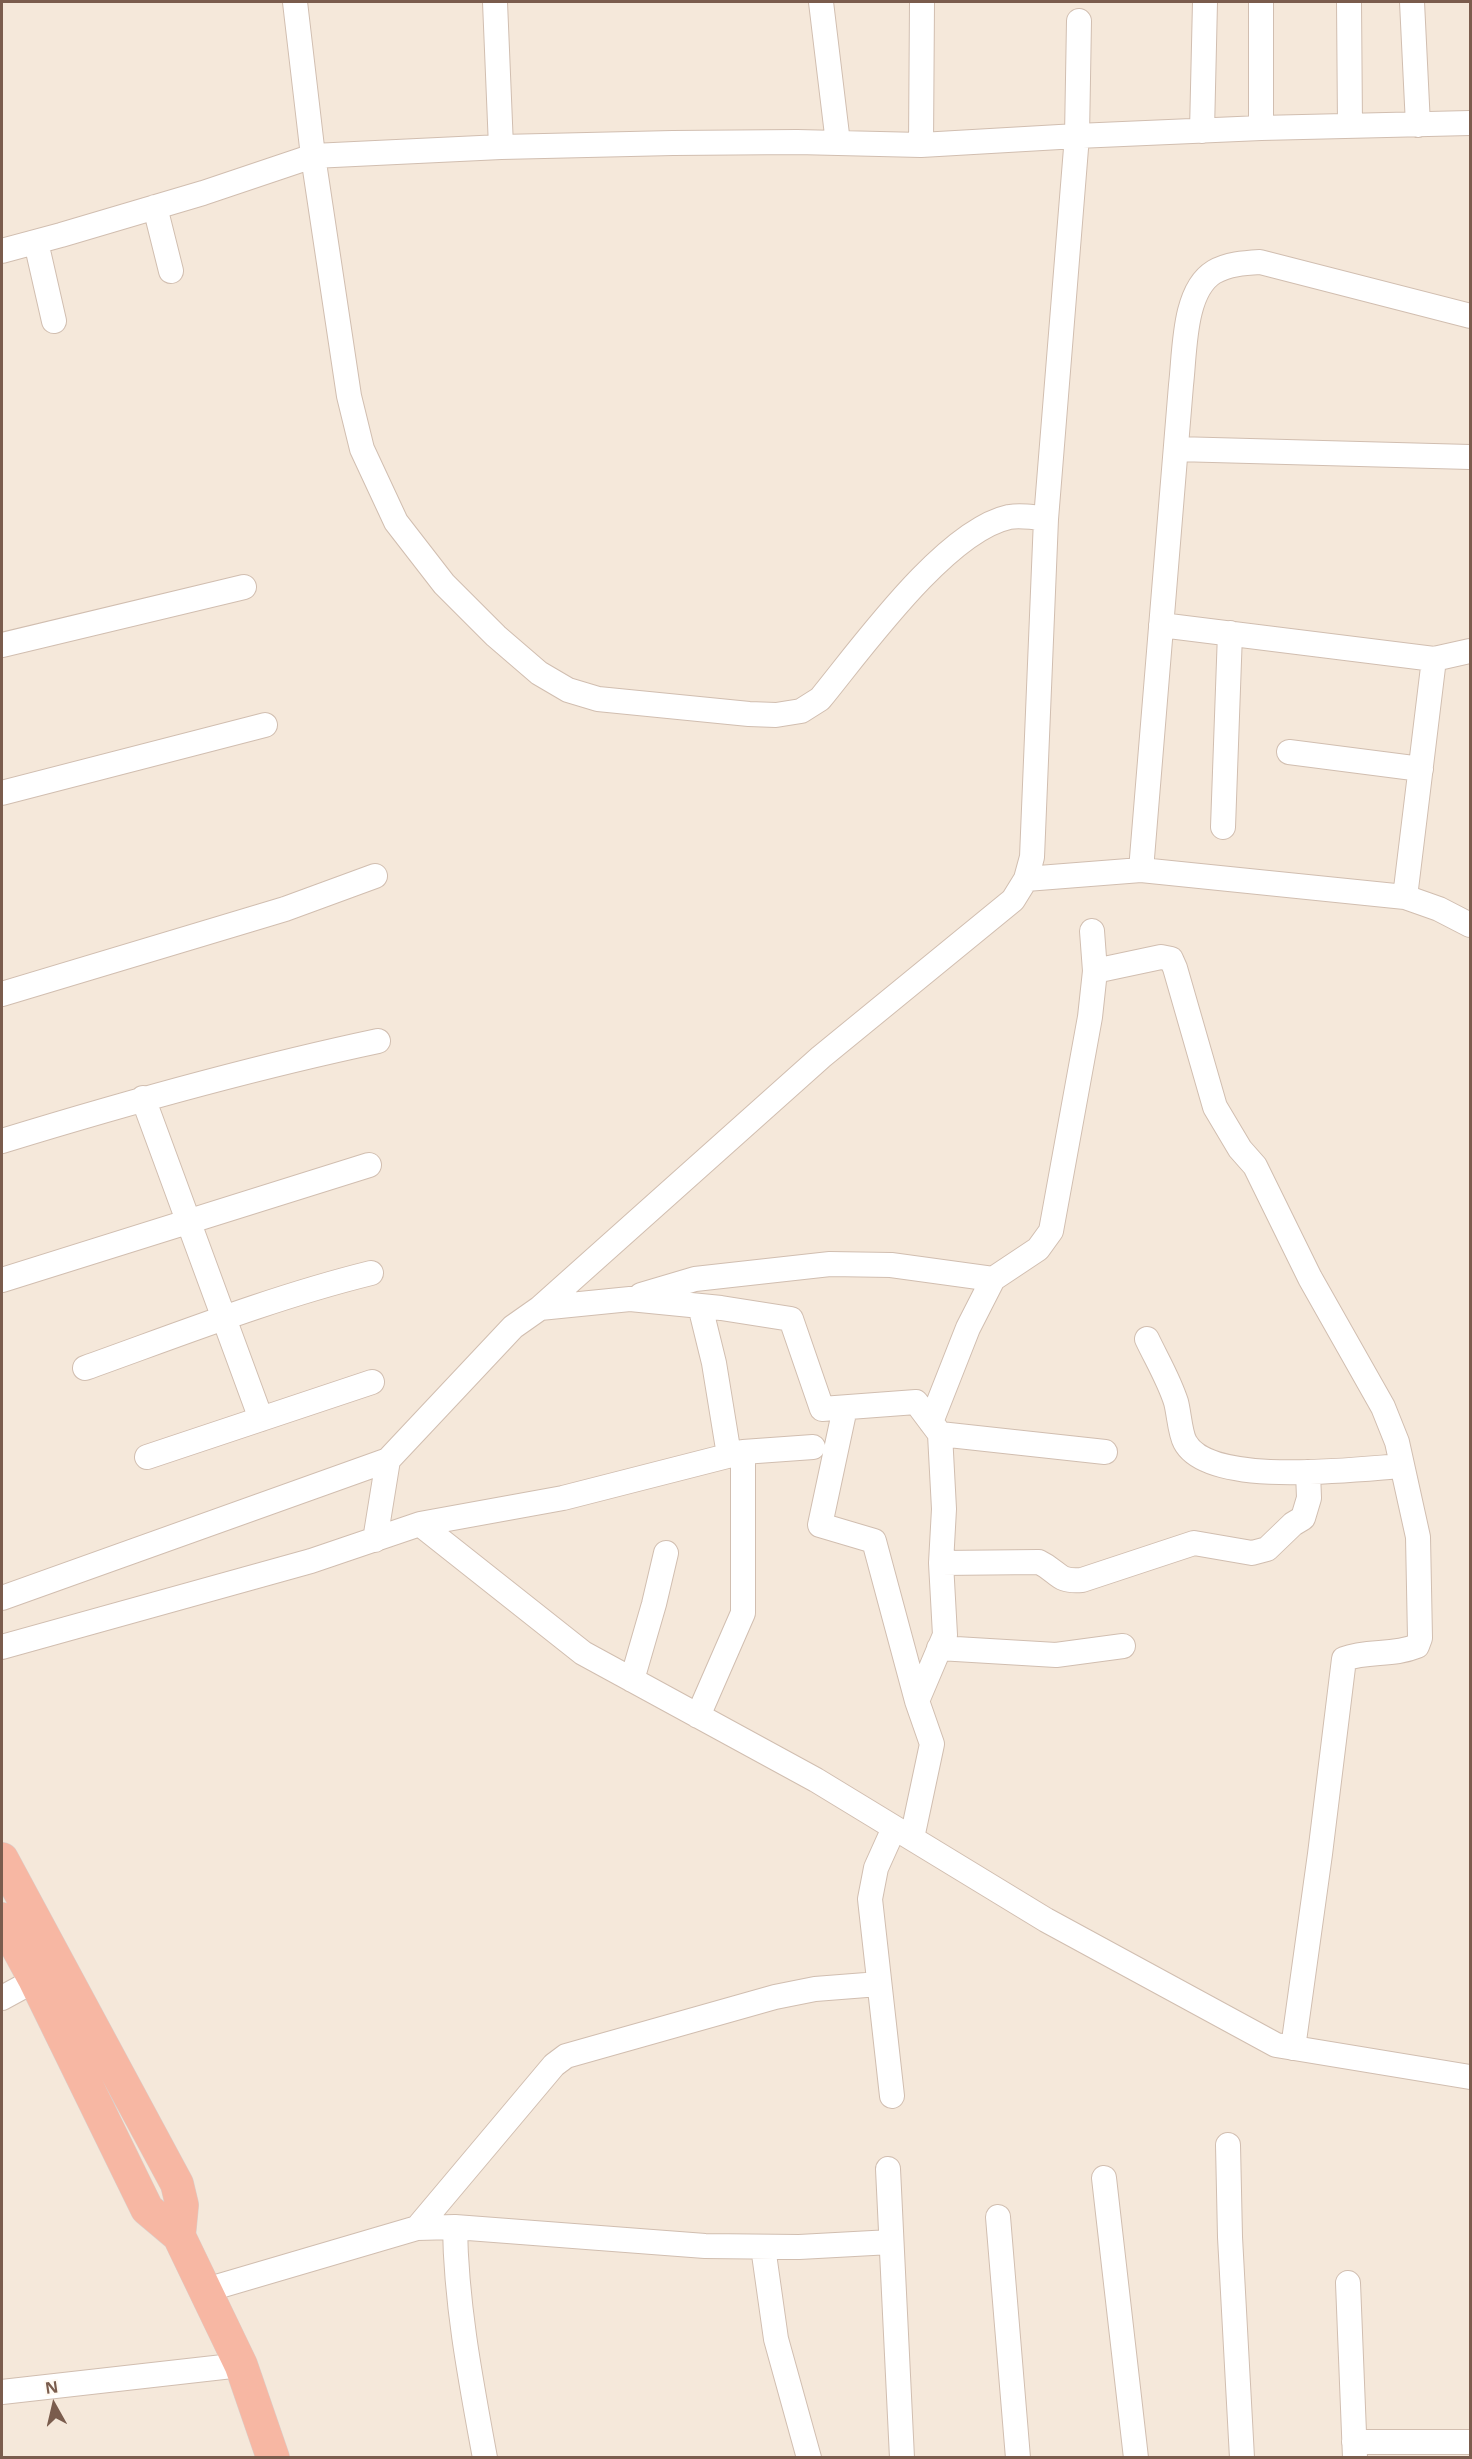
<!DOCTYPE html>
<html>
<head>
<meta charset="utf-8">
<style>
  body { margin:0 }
  #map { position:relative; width:1472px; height:2459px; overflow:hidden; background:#fdf6ec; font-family:"Noto Sans",sans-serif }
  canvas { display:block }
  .frame { position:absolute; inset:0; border:3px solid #7a5c4d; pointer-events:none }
  .north { position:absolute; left:24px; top:2375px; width:60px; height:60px; -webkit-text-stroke:4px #fffaf3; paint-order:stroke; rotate:352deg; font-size:16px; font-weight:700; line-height:24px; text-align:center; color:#7a5c4d }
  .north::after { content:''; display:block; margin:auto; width:21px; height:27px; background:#7a5c4d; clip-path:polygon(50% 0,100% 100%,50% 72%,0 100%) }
</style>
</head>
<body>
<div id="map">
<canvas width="1472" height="2459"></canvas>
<div class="frame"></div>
<div class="north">N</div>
</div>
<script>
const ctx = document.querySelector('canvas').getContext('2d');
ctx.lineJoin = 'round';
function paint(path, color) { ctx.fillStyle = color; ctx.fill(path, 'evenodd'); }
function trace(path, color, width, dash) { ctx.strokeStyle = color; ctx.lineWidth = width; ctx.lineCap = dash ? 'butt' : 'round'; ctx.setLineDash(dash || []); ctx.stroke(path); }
const residential = new Path2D(`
  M2 2H1470V2457H2Z`);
const minor = new Path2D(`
  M295 2 313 156 349 396 362 449 396 522 444 584 496 636 539 673 568 690 598 699 749 714 776 715 801 711 820 699C861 649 945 531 1009 517 1021 515 1033 517 1046 519
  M495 2 501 147
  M821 2 838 143
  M1261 2V128
  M1349 2 1350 126
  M1412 2 1418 125
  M1202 131 1205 2
  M921 145 922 2
  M155 207 171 271
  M36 242 54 321
  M2 251 61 235 203 193 313 156 501 147 673 143 797 142 921 145 1077 136 1261 128 1470 123
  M1176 449 1470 457
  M1161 625 1434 659 1470 651
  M2 645 244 587
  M1289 752 1421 769
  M2 793 265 725
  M1223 827 1230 633
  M1141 870 1181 385C1185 352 1183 291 1214 272 1228 264 1244 263 1260 262L1470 316
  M1026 879 1141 870 1405 897 1439 909 1470 925
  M1405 897 1434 659
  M1095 971 1161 957 1171 959 1175 968 1215 1107 1240 1149 1255 1166 1310 1278 1383 1407 1397 1442 1418 1537 1420 1638 1417 1646C1393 1656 1368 1650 1344 1659L1320 1854 1293 2048
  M2 994 285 909 375 876
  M143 1098 261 1419
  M2 1141C126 1103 251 1068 378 1041
  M993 1279 1038 1249 1051 1231 1090 1017 1095 971 1092 931
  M2 1280 369 1165
  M641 1295 695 1279 830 1264 891 1265 993 1279 968 1328 931 1422
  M700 1306 714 1363 729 1455
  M540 1308 821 1057 1013 900 1026 879 1032 857 1046 519 1077 136 1079 21
  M1147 1339C1157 1360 1169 1380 1176 1402 1179 1413 1180 1433 1185 1442 1209 1488 1357 1469 1402 1466
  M85 1368C180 1334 274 1297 371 1273
  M845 1408 820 1525 874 1541 917 1701
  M940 1434 1105 1452
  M743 1452 813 1447
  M147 1457 372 1382
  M420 1524 563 1498 743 1452V1613L698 1716
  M375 1540 388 1460 513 1327 540 1308 630 1299 721 1308 791 1319 822 1409 916 1402 940 1434 944 1509 941 1563 945 1635 917 1701 932 1744 912 1838
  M941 1563 1039 1562C1060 1572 1056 1582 1082 1580L1194 1543 1252 1553 1267 1549 1293 1524 1303 1518 1309 1498 1308 1472
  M2 1598 388 1460
  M2 1647 311 1561 420 1524 583 1653 816 1780 1046 1920 1276 2045 1470 2077
  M939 1648 1056 1655 1123 1646
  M632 1680 654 1604 666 1553
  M2 1998 35 1980
  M892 2096 870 1899 876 1868 894 1828
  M1228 2145 1230 2237 1242 2458
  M888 2169 902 2458
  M1104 2178 1136 2458
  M998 2217 1018 2458
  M455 2227C456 2305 471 2382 485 2458
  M417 2228 554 2065 566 2056 775 1997 815 1989 879 1984
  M763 2247 776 2339 809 2458
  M1348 2283 1355 2458
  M206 2290 417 2228 455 2227 705 2246 799 2247 891 2242
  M2 2392 241 2365
  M1354 2442H1470`);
const highway = new Path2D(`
  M2 1859 177 2184 182 2205 179 2236
  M2 1919 35 1980 147 2209 179 2236 241 2365 273 2458`);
paint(residential, '#f5e8da');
trace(minor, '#d1beb0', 26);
trace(highway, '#dad1cd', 34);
trace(minor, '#fff', 24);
trace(highway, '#f7b7a3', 33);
</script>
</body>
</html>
